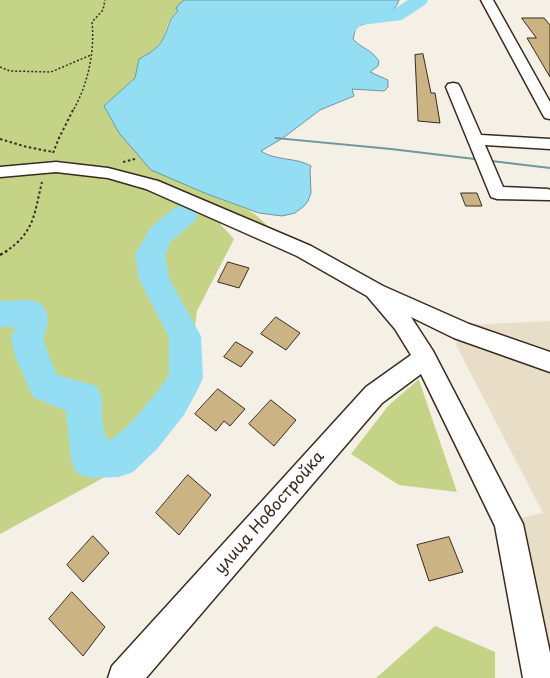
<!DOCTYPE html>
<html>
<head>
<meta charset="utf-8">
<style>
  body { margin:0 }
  canvas { display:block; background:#f5f0e6 }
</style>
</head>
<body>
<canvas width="550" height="678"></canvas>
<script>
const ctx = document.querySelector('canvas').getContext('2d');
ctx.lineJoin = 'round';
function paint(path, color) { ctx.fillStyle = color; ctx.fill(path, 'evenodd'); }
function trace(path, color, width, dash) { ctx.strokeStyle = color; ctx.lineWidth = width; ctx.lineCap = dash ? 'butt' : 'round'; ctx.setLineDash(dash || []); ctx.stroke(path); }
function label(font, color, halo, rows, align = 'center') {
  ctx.font = font + ' "Playpen Sans",sans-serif'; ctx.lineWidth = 4; ctx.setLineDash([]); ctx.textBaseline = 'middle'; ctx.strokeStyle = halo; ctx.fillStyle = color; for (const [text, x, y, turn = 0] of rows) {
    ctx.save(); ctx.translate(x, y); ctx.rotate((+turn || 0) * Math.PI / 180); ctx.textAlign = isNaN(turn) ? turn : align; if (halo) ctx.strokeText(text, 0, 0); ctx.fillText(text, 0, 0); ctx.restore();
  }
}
const built = new Path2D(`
  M550 321V659L517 519 543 513 456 345 465 325Z`);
const green = new Path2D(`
  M0 0H185L168 23 163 39 154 50 139 59 135 78 104 106 191 187C209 196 228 201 246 209 257 214 264 223 273 231L154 179 143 177 149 191 175 199 214 217 234 239 197 311 184 413 127 465 0 534Z
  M419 379V380L457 492 399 485 351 454 388 406Z
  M435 626 495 652V678H376Z`);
const water = new Path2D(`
  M185 0H399C394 17 371 21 356 27L353 39C362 49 371 49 379 61L378 66 370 72 388 80V87L384 91 352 89 354 96 320 110 283 138 261 151C275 161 296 157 311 166L310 170 311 193 308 201 304 206 295 213 282 216 259 213 207 194 151 170 119 133 104 106 135 78 139 59C148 54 158 49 163 39 170 26 166 23 178 11L176 9 178 5Z`);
const stream = new Path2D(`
  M275 137 391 148 550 167V169L391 150 276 139 274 138Z`);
const river = new Path2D(`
  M408 0H428L426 4 402 20 361 25 347 39 340 41 333 39 331 35 350 16 391 11Z
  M184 205 194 208 198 215 194 222 171 241 165 255 169 278 201 336 203 378 198 389 184 415 157 449 133 472 119 477 90 478 76 473 71 459 66 411 33 397 15 356 11 338 15 327H0V301L31 300 42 304 47 313 48 324 43 338 49 356 57 375 97 386 102 398V420L106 439H112L131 423 158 391 169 375V337L139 279 135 255 150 228 174 208Z`);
const building = new Path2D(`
  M522 18H544L550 25V77L527 38H536Z
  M423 54 431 93H435L440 123 418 121 415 55Z
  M461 193H477L482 206H466Z
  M228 262 249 268 239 288 218 282Z
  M276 317 300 333 286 350 261 334Z
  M236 342 253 352 241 367 224 357Z
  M218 389 245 409 230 426 224 421 216 431 195 414Z
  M271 400 296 420 274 446 249 424Z
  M188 475 211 495 179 535 156 513Z
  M93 536 109 553 83 582 67 565Z
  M449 537 463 572 429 581 417 545Z
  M72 592 105 627 83 656 49 619Z`);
const pathFar2 = new Path2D(`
  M0 67 10 71 51 72 91 55
  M74 109C88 83 95 52 92 22L103 10 105 0`);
const pathFar1 = new Path2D(`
  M0 139 27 147 53 152
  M53 153 59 138 74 108
  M123 162 135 159
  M5 252C35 232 34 214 42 182`);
const path = new Path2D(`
  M0 255 7 251`);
const minor = new Path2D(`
  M481 0H493L550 102V119L545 118 543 115Z
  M453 83 458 84 460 87 481 135 550 139V149L485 145 503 187 548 189 550 190V200L497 199 491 197 446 87 448 84Z
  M56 162 108 168 158 181 311 246 383 286 469 324 550 352V372L454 338 411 317 433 351 523 524 550 653V678H523L495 526 421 374 382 403 146 678H108L112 666 366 387 411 355 395 329 367 296 297 256 146 189 108 178 56 172 0 177V167Z`);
const nearStreetnames = [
  ["улица Новостройка",270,513,-49]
];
paint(built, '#e8dec8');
paint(green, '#c5d387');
paint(water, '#93def3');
trace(water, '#70969e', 1);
paint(stream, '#70969e');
paint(river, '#93def3');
paint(building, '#cbb383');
trace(building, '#3b2a1e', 1);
trace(minor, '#3b2a1e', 3);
trace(pathFar2, '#3b2a1e', 1.5, [2, 2]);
trace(pathFar1, '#3b2a1e', 2, [2.5, 2.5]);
trace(path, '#3b2a1e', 2.5, [3, 3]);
paint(minor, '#fff');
label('16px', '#3b2a1e', '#fff', nearStreetnames);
</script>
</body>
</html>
